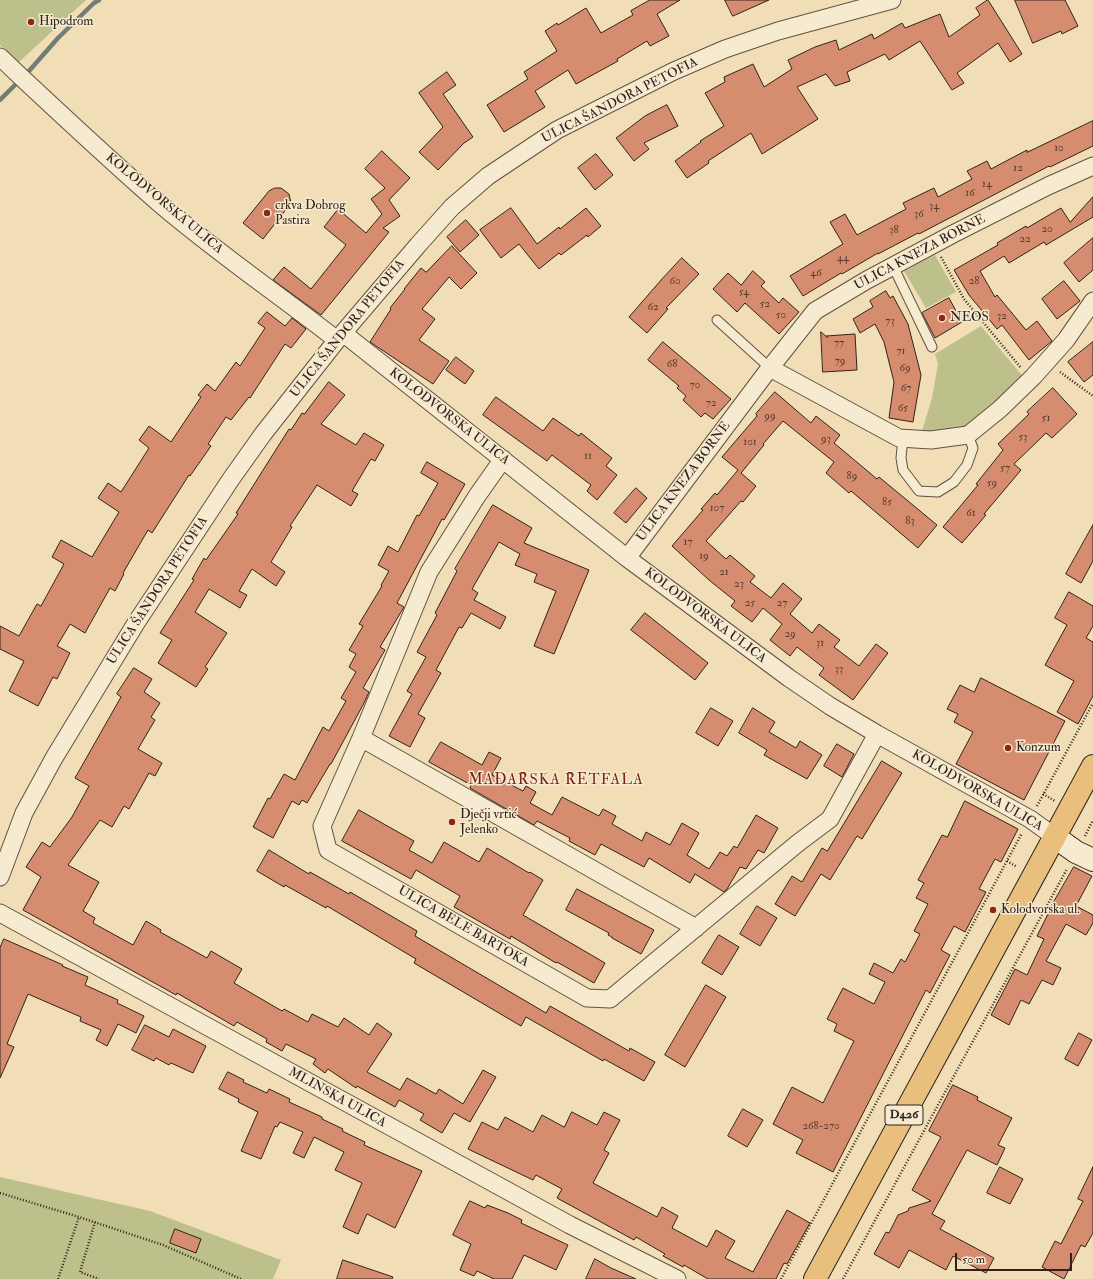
<!DOCTYPE html>
<html>
<head>
<meta charset="utf-8">
<style>
	body { margin:0 }
	#map { position:relative; width:1093px; height:1279px; overflow:hidden; background:#f1deb7; font-family:"IM FELL Double Pica",serif }
	canvas { display:block }
	.scale { position:absolute; left:955px; top:1253px; width:117px; height:18px; box-sizing:border-box; border:2px solid #31221a; border-top:0; padding-left:5px; font-size:12px; line-height:14px; white-space:nowrap; color:#31221a; -webkit-text-stroke:3px #f6ead0; paint-order:stroke }
</style>
</head>
<body>
<div id="map">
<canvas width="1093" height="1279"></canvas>
<div class="scale">50 m</div>
</div>
<script>
const context = document.querySelector('canvas').getContext('2d');
context.lineJoin = 'round';
function paint(path, color) {
  context.fillStyle = color;
  context.fill(path, 'evenodd');
}
function strokePath(path, color, width, dash) {
  context.strokeStyle = color;
  context.lineWidth = width;
  context.lineCap = dash ? 'butt' : 'round';
  context.setLineDash(dash || []);
  context.stroke(path);
}
function write(font, color, halo, rows, align = 'center') {
  context.font = font + ' "IM FELL Double Pica",serif';
  context.lineWidth = 3;
  context.setLineDash([]);
  context.textBaseline = 'middle';
  context.strokeStyle = halo;
  context.fillStyle = color;
  for (const [text, x, y, turn = 0] of rows) {
    context.save();
    context.translate(x, y);
    context.rotate((+turn || 0) * Math.PI / 180);
    context.textAlign = isNaN(turn) ? turn : align;
    if (halo) context.strokeText(text, 0, 0);
    context.fillText(text, 0, 0);
    context.restore();
  }
}
const green = new Path2D(`
	M0,0H86L19,62L0,45Z
	M935,255L956,292L926,308L904,271Z
	M981,326L1024,378L966,429L921,434L932,398L938,364L935,354Z
	M0,1177L150,1211L281,1260L273,1279H0Z`);
const stream = new Path2D(`
	M29,71L58,38L94,3L99,0
	M0,100L17,83`);
const building = new Path2D(`
	M650,0H680L657,14L669,36L650,46L647,41L617,59L618,61L576,84L568,70L535,91L545,107L504,132L487,105L528,79L524,72L557,51L545,31L557,23L558,25L586,8L601,33L633,15L631,11Z
	M725,0H769L733,16Z
	M988,0L1022,54L1010,62L998,43L957,73L964,83L952,90L920,41L889,60L885,54L847,72L850,81L835,86L826,74L797,87L818,119L762,154L751,133L708,161L709,163L687,178L675,161L701,142L700,141L724,126L705,93L725,82L724,77L753,64L764,87L792,69L788,60L815,47L836,40L839,50L872,34L874,39L902,23L905,28L940,14L949,37L980,15L976,8Z
	M1015,0H1065L1078,26L1062,34L1061,31L1033,43Z
	M447,72L456,85L443,94L473,137L464,143L438,170L419,152L443,127L419,93Z
	M667,105L678,126L644,143L649,149L634,161L616,138L645,116Z
	M1093,121V146L1050,167L1049,166L919,234L918,233L878,254V253L842,274L841,273L803,296L790,276L843,244L830,222L845,214L857,235L906,209L903,203L934,188L938,197L972,179L967,171L987,161L991,169L1027,150V152Z
	M382,151L410,178L389,200L400,216L383,228L389,232L321,315L273,280L284,267L311,289L346,245L324,227L338,209L366,233L382,214L371,199L385,188L365,169Z
	M596,154L613,175L595,190L578,168Z
	M275,188H281L289,194L291,203L263,239L243,223L269,191Z
	M1093,197V217L1046,245L1044,242L1009,263L1004,256L980,271L995,297L997,295L1026,330L1037,321L1052,341L1029,360L1002,325L997,329L969,295L954,270L998,245L997,243L1026,226L1027,228L1061,208L1070,222Z
	M511,208L537,244L559,227L560,229L586,208L601,226L588,237L587,235L561,255L559,253L539,269L519,244L501,258L480,230Z
	M466,220L479,235L460,252L447,237Z
	M1093,238V270L1079,282L1064,263Z
	M452,246L477,273L461,289L449,277L422,309L435,319L419,340L449,361L433,384L370,342L391,309L390,308L405,289H404L421,268L426,272Z
	M682,258L699,274L666,308L668,309L647,333L629,317L662,279Z
	M753,271L765,282L761,286L779,303L783,298L799,312L779,334L745,303L737,312L713,289L728,273L741,285Z
	M1064,281L1080,301L1057,319L1042,299Z
	M886,291L890,298L893,296L908,324L921,375L913,422L889,418L894,382L884,342L875,324L860,333L853,319L873,307L870,301Z
	M949,298L962,322L935,338L922,313Z
	M267,312L285,326L292,318L306,329L291,348L285,344L250,398L249,397L231,420L226,417L208,444L211,446L190,476L189,475L152,533L148,530L123,573L124,574L115,591L110,588L85,633L70,624L57,646L70,653L57,679L53,677L38,706L9,691L24,661L0,649V626L19,636L37,604L41,606L64,564L52,557L61,540L92,557L119,512L98,498L108,483L121,492L149,448L139,440L149,426L171,442L201,397L198,395L207,384L215,391L236,362L240,366L265,328L258,323Z
	M821,332L828,338L826,336L855,334L857,370L823,372Z
	M663,342L731,399L713,419L705,413L701,417L683,400L686,396L677,388L679,386L648,360Z
	M1093,342V375L1084,382L1068,362Z
	M456,357L474,371L465,384L446,370Z
	M329,382L345,395L321,424L356,445L364,433L384,445L375,461L371,459L352,491L358,494L351,506L317,485L290,526L292,527L271,562L285,572L276,586L252,569L239,591L247,595L240,608L209,589L195,612L227,633L205,667L208,669L196,687L158,663L172,640L160,633L194,580L192,579L204,558L206,560L238,514L236,513L289,429L291,430L302,413L304,414Z
	M1053,388L1077,414L1052,438L1046,433L1014,464L1021,470L984,514L986,515L962,543L943,527L978,485L976,484L1003,450L998,444L1029,414L1027,412Z
	M775,392L811,423L816,416L840,435L834,443L877,479L879,477L937,525L918,548L851,491L849,493L826,473L834,462L783,421L763,444L764,445L741,473L756,486L743,502L741,501L706,541L726,559L730,555L755,576L750,582L771,598L783,583L802,599L790,614L812,633L819,624L840,640L834,647L859,666L876,644L888,653L853,700L819,675L824,668L797,647L790,656L770,640L782,624L763,608L752,622L731,606L735,601L709,580L672,546L703,510L701,509L715,493L717,495L738,470L722,457L757,416L756,414Z
	M496,397L543,431L553,418L579,436L581,433L612,458L606,466L617,475L597,500L587,491L591,485L552,455L547,461L483,415Z
	M427,462L465,484L444,520L442,519L397,603L404,607L380,647L385,650L363,688L369,692L364,703L331,764H330L307,803L302,800L299,805L292,801L273,838L253,827L268,798L270,799L284,774L295,780L323,727L329,731L346,701L341,698L356,672L349,667L356,654L349,650L363,626L359,624L382,586L381,585L389,571L378,565L388,546L398,552L417,515L419,516L438,483L421,473Z
	M636,488L647,498L626,523L614,513Z
	M493,505L532,528L524,543L589,570L554,654L534,646L556,591L534,582L537,574L515,565L520,554L499,542L472,589L478,593L474,600L506,617L500,629L471,613L462,628L459,627L436,670L441,673L418,714L425,718L410,747L389,736L412,694L407,691L426,657L417,652L437,615L435,613L457,571L455,569Z
	M1093,525V561L1081,583L1066,574Z
	M1069,592L1093,606V626L1086,638L1093,642V696L1078,724L1057,712L1074,681L1045,665L1067,625L1055,618Z
	M645,613L708,663L695,680L631,630Z
	M134,668L152,679L144,692L160,703L151,717L155,720L138,749L162,763L155,776L149,773L129,809L124,806L112,827L100,820L68,865L99,882L83,911L95,918L93,923L133,945L146,921L161,930L160,932L207,958L211,951L242,969L234,983L282,1011L284,1009L308,1022L312,1014L338,1027L344,1018L369,1035L377,1023L392,1034L367,1072L400,1090L407,1078L436,1094L439,1089L463,1104L483,1070L496,1077L470,1122L454,1113L442,1133L420,1120L424,1114L399,1100L395,1107L357,1086L356,1088L328,1069L325,1073L313,1064L316,1059L286,1044L282,1051L266,1042L267,1039L237,1022L234,1026L177,993L176,995L23,910L41,877L26,867L42,842L50,847L72,817L89,786L75,778L121,697L117,694Z
	M981,678L1065,721L1024,800L956,764L973,732L954,722L958,714L947,709L960,685L974,692Z
	M711,708L733,721L718,746L696,733Z
	M753,708L775,722L769,732L796,748L800,741L822,755L807,779L764,755L767,750L739,733Z
	M441,742L482,765L489,752L501,758L492,775L523,791L526,786L536,792L530,803L552,815L562,797L599,816L603,809L616,816L612,824L642,841L646,832L670,845L682,823L699,833L687,855L709,869L720,852L727,856L734,846L737,848L756,815L778,828L764,853L758,850L746,869L740,867L727,889L724,892L695,874L690,883L649,858L644,867L601,844L595,855L569,841L570,838L537,821L534,825L470,788L471,785L429,762Z
	M837,744L854,754L842,777L824,766Z
	M882,761L902,773L862,839L857,836L830,880L821,874L795,916L775,904L792,876L802,882L822,848L827,851Z
	M965,801L1018,829L1001,862L995,859L979,889L986,892L965,932L954,926L941,950L950,955L930,993L926,990L833,1172L796,1153L803,1140L773,1124L792,1087L823,1103L854,1041L834,1031L837,1024L827,1019L843,988L874,1004L885,982L869,974L874,963L893,973L901,959L905,962L920,934L914,931L928,904L916,898L924,883L918,880L942,835L947,837Z
	M359,810L414,841L409,850L432,863L444,842L479,862L487,848L529,873L530,872L543,880L523,915L605,963L594,983L557,962L556,963L511,936L510,939L454,907L460,896L416,870L411,879L342,841Z
	M269,850L309,874L310,872L349,894L350,892L417,931L415,936L546,1013L550,1006L629,1051L630,1048L655,1062L644,1081L604,1059L603,1061L526,1017L521,1026L414,963L416,959L327,906L326,908L285,885L284,887L257,871Z
	M1074,867L1092,876L1076,906L1093,915V923L1086,935L1066,924L1046,961L1061,968L1053,985L1042,980L1029,1004L1021,1000L1009,1025L991,1015L1015,969L1027,975L1044,939L1037,936L1048,914H1047Z
	M577,889L654,930L641,954L612,938V937L608,935L609,933L566,910Z
	M757,906L777,918L760,946L740,934Z
	M719,935L739,947L722,975L702,963Z
	M4,939L63,965L62,966L88,977L85,985L118,1000L117,1003L144,1016L136,1033L118,1024L107,1046L96,1040L101,1030L80,1021L81,1017L28,994L7,1044L14,1047L0,1078V948Z
	M706,985L726,997L685,1067L665,1055Z
	M145,1025L169,1037L173,1029L206,1046L193,1073L171,1063L169,1065L156,1058L154,1061L132,1050Z
	M1079,1033L1092,1040L1078,1066L1065,1059Z
	M228,1072L244,1080L243,1082L267,1093L269,1089L290,1099L289,1102L322,1117V1119L343,1129L342,1131L365,1142L364,1145L422,1171L395,1228L367,1214L358,1234L343,1227L362,1183L335,1170L344,1152L314,1137L304,1158L293,1153L303,1132L280,1122L277,1127L275,1126L261,1159L241,1151L258,1112L238,1102L239,1099L219,1089Z
	M953,1085L978,1097L977,1100L1012,1118L998,1145L1005,1148L997,1165L967,1150L932,1214L945,1221L940,1229L994,1258L986,1273L953,1256L946,1270L909,1250L899,1268L874,1254L886,1232L889,1233L898,1215L908,1211L909,1208L931,1201L912,1190L941,1137L929,1131Z
	M743,1109L763,1120L747,1147L728,1136Z
	M572,1112L597,1125L604,1112L620,1120L604,1150L609,1153L593,1183L657,1217L662,1207L678,1216L672,1228L707,1247L716,1230L735,1241L725,1258L753,1272L787,1210L810,1223L787,1264L784,1263L776,1279H708L684,1265L683,1267L663,1256L665,1254L636,1237L634,1240L557,1198L562,1189L536,1175L533,1180L468,1149L482,1122L498,1130L505,1117L533,1132L542,1115L564,1127Z
	M1000,1167L1023,1179L1010,1204L987,1193Z
	M1093,1167V1233L1085,1247L1081,1245L1064,1279L1042,1267L1055,1241L1061,1244L1083,1201L1078,1199Z
	M470,1201L485,1208L487,1205L508,1213L522,1220L521,1223L568,1245L556,1270L524,1255L512,1279H494L477,1271L474,1276L460,1270L471,1244L453,1235Z
	M175,1229L201,1239L196,1253L170,1243Z
	M595,1259L611,1268L636,1279H586Z
	M343,1260L393,1277L392,1279H337Z`);
const path = new Path2D(`
	M941,257L964,299L1021,368
	M1060,372L1093,396
	M1043,794L1055,801
	M1037,806L1093,703
	M1085,836L1093,820
	M1007,861L1017,867
	M0,1193L79,1217L163,1245L241,1279
	M95,1222L80,1272L99,1279
	M58,1279L79,1217
	M781,1279L1022,833
	M843,1279L1067,869`);
const lane = new Path2D(`
	M893,266L932,347
	M717,320L770,368
	M903,438L901,458L903,470L919,491L938,492L954,482L967,465L973,448L968,435`);
const street = new Path2D(`
	M0,57L20,76C66,119 112,162 159,203C216,252 278,294 337,340
	M343,333L627,558L789,678L830,706L877,734L1030,819L1055,837
	M770,368L899,438L931,440L968,435L1000,409L1033,377L1066,340L1093,301
	M503,459L477,496L429,572L361,738L322,826L328,850L587,998L610,999L798,843L830,819L877,734
	M627,558L766,373L815,311L867,280L953,234L1048,186L1093,166
	M361,738L696,928
	M0,877L24,813L54,758L136,623L231,479L263,434L337,340L418,245L452,207L488,176L557,130L674,71L725,49L778,31L892,0
	M0,913L570,1225L677,1279`);
const secondary = new Path2D(`
	M1055,837L1076,852L1093,860`);
const primary = new Path2D(`
	M815,1279L1093,766`);
const markers = [
	[31,22,4,"#8f2418"],
	[267,213,4,"#8f2418"],
	[942,318,4,"#8f2418"],
	[1008,748,4,"#8f2418"],
	[452,822,4,"#8f2418"],
	[993,910,4,"#8f2418"]
];
const numberNames = [
	["10",1059,149],
	["12",1018,169],
	["14",987,185],
	["16",970,194],
	["34",934,207],
	["36",919,215],
	["20",1047,230],
	["38",894,231],
	["22",1025,240],
	["44",843,259],
	["46",816,274],
	["60",675,282],
	["28",974,282],
	["54",744,293],
	["52",765,305],
	["62",653,308],
	["50",781,316],
	["32",1002,317],
	["73",890,322],
	["77",839,344],
	["71",901,352],
	["79",840,362],
	["68",672,365],
	["69",905,369],
	["70",695,386],
	["67",906,389],
	["72",711,404],
	["65",903,409],
	["99",770,417],
	["51",1046,419],
	["53",1023,438],
	["93",826,440],
	["101",750,443],
	["11",588,457],
	["57",1005,469],
	["89",852,477],
	["59",992,484],
	["85",887,503],
	["107",717,509],
	["61",971,514],
	["83",910,522],
	["17",688,543],
	["19",704,557],
	["21",724,573],
	["23",739,585],
	["25",750,604],
	["27",782,604],
	["29",790,635],
	["31",820,644],
	["33",839,670],
	["268-270",821,1127]
];
const shields = [
	[904,1115,38]
];
const shieldNames = [
	["D426",904,1115]
];
const poiNames = [
	["Hipodrom",39,22],
	["crkva Dobrog",275,206],
	["Pastira",275,221],
	["NEOS",950,318],
	["Konzum",1016,748],
	["Dječji vrtić",460,815],
	["Jelenko",460,830],
	["Kolodvorska ul.",1001,910]
];
const streetNames = [
	["ULICA ŠANDORA PETOFIA",620,101,-27],
	["KOLODVORSKA ULICA",164,204,40],
	["ULICA KNEZA BORNE",920,253,-28],
	["ULICA ŠANDORA PETOFIA",348,329,-51],
	["KOLODVORSKA ULICA",449,417,38],
	["ULICA KNEZA BORNE",684,482,-53],
	["ULICA ŠANDORA PETOFIA",158,591,-57],
	["KOLODVORSKA ULICA",705,616,37],
	["KOLODVORSKA ULICA",977,791,30],
	["ULICA BELE BARTOKA",463,927,30],
	["MLINSKA ULICA",337,1098,29]
];
const quarterNames = [
	["MAĐARSKA RETFALA",556,781]
];
paint(green, '#bec08c');
strokePath(stream, '#717e74', 4.5);
paint(building, '#d68d6f');
strokePath(building, '#31221a', 1);
strokePath(lane, '#615141', 11);
strokePath(street, '#615141', 19);
strokePath(secondary, '#31221a', 24);
strokePath(primary, '#31221a', 24);
strokePath(path, '#31221a', 2.5, [1, 2]);
strokePath(lane, '#f6ead0', 9);
strokePath(street, '#f6ead0', 17);
strokePath(secondary, '#f6ead0', 22);
strokePath(primary, '#e8bf7c', 22);
for (const [x, y, r, color] of markers) {
  const dot = new Path2D();
  dot.arc(x, y, r, 0, 2 * Math.PI);
  context.fillStyle = color;
  context.fill(dot);
  strokePath(dot, '#f6ead0', 1.5);
}
write('11px', '#5a3d2f', null, numberNames);
for (const [x, y, w] of shields) {
  const box = new Path2D();
  box.roundRect(x - w / 2, y - 10, w, 20, 3);
  context.fillStyle = '#f6ead0';
  context.fill(box);
  strokePath(box, '#31221a', 1);
}
write('bold 12px', '#31221a', null, shieldNames);
write('13px', '#31221a', '#f6ead0', poiNames, 'left');
write('13px', '#31221a', '#f6ead0', streetNames);
context.letterSpacing = '1px';
write('15px', '#7a1f14', '#f6ead0', quarterNames);
context.letterSpacing = '0px';
</script>
</body>
</html>
